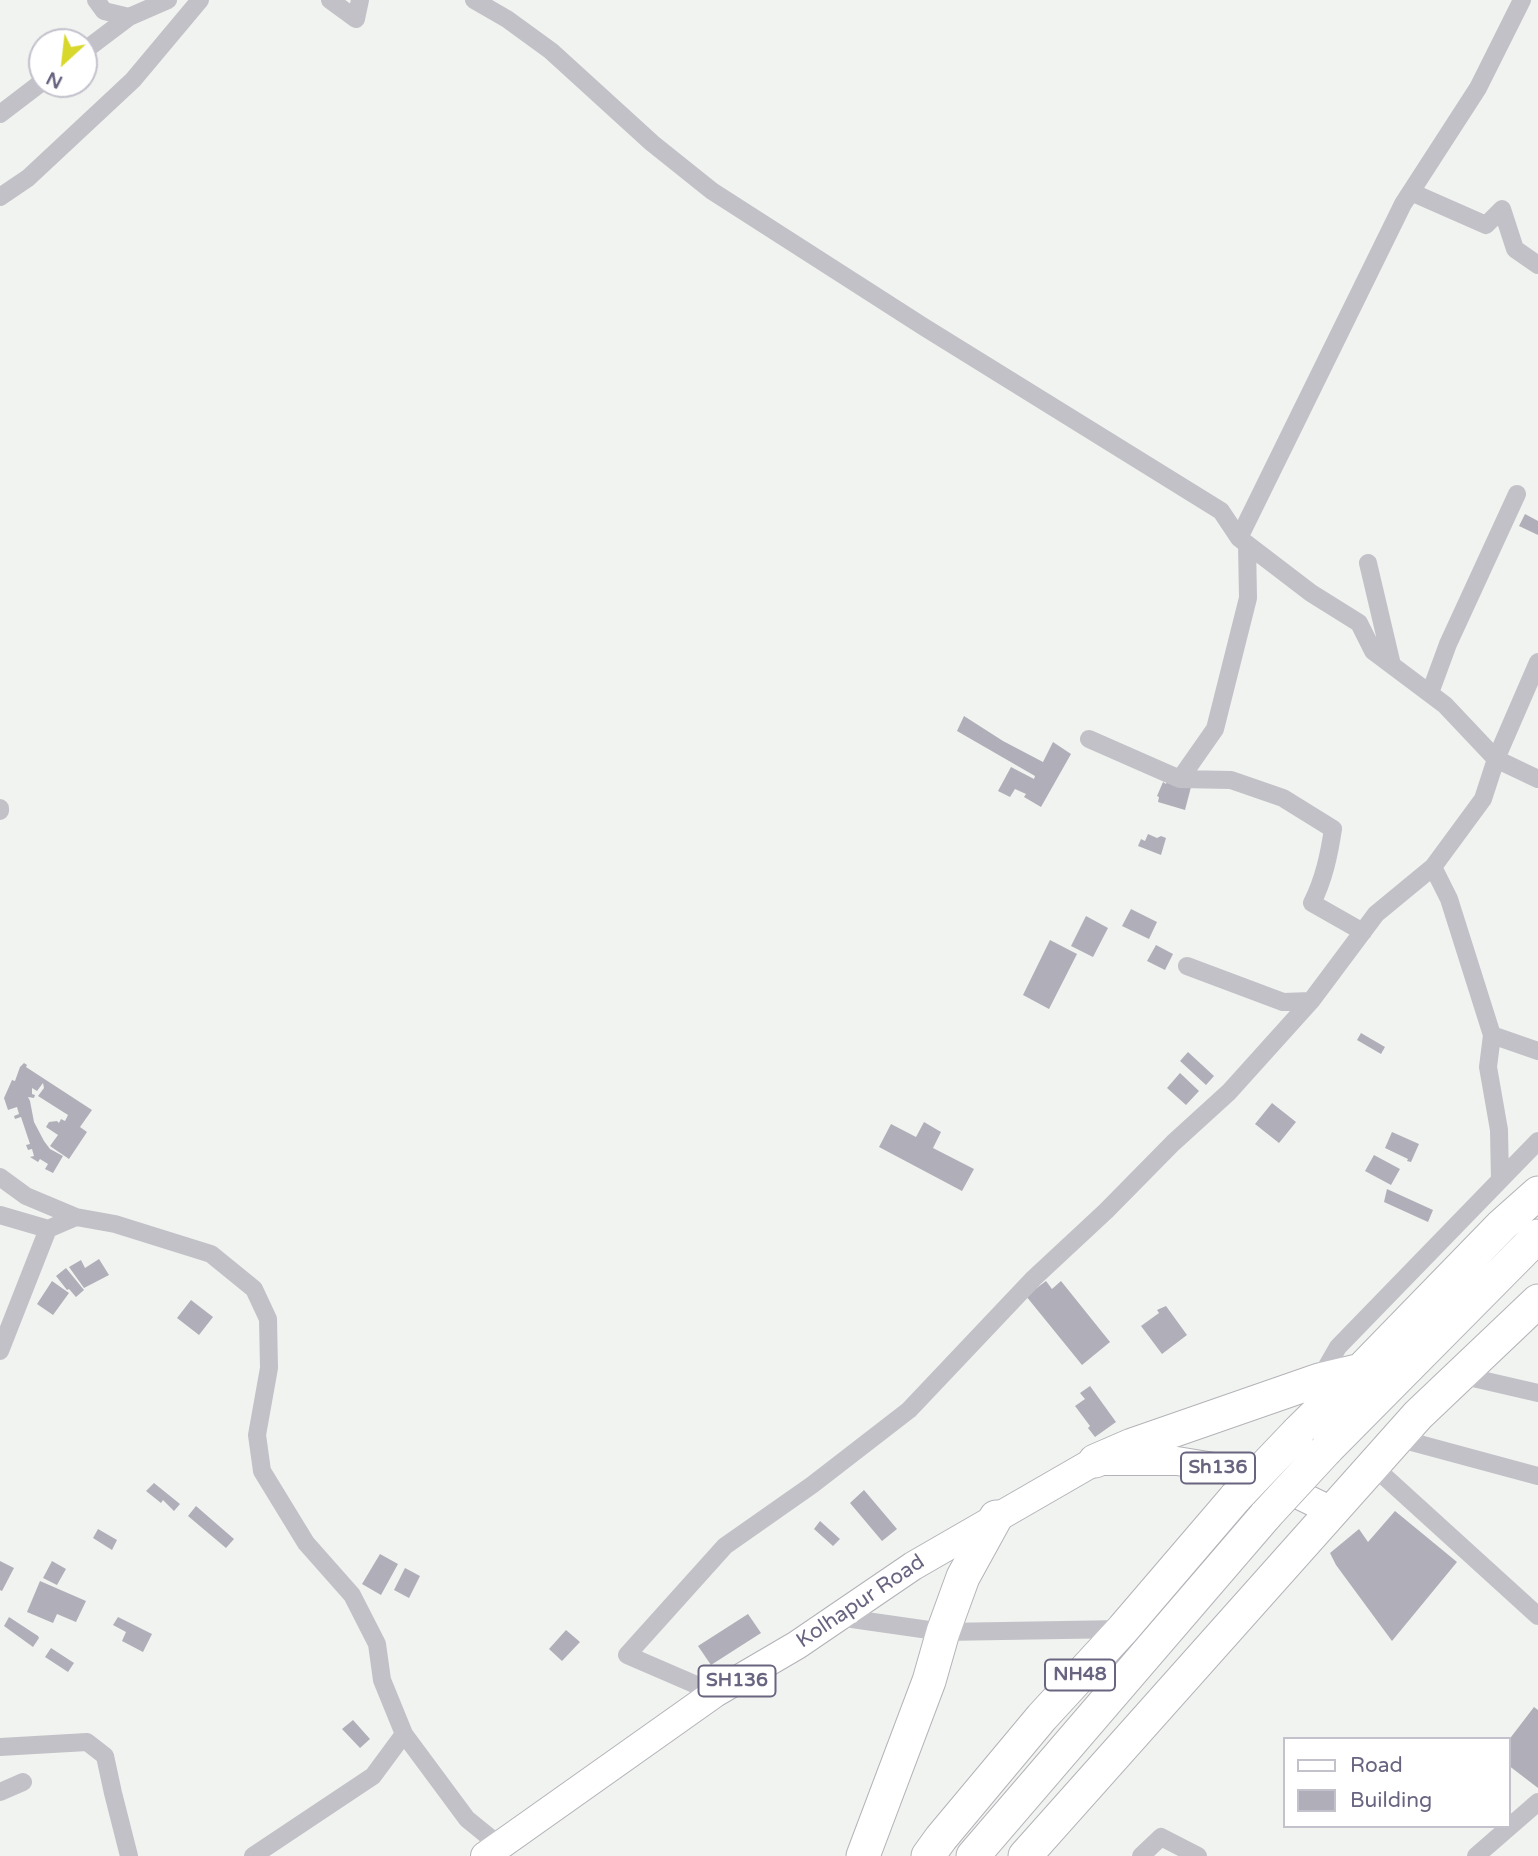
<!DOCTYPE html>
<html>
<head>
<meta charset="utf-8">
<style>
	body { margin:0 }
	#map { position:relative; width:1538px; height:1856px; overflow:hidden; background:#f0f3ef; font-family:"Varela Round",sans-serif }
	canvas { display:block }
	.legend { position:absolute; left:1283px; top:1737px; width:228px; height:91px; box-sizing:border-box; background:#fff; border:2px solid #c3c1cc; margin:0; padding:9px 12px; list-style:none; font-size:21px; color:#69647f }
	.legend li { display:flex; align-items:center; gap:14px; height:35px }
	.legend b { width:35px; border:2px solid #c3c1cc }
	.north { position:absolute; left:28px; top:28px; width:70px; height:70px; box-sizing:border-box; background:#fff; border:2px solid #c3c1cc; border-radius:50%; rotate:207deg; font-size:19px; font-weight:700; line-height:28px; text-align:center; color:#69647f }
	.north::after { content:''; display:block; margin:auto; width:24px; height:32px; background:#d8d72b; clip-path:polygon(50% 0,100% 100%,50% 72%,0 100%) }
</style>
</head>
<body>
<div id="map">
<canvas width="1538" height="1856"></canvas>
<ul class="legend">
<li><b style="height:9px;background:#fff"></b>Road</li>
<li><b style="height:19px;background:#b0afb9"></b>Building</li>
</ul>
<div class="north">N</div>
</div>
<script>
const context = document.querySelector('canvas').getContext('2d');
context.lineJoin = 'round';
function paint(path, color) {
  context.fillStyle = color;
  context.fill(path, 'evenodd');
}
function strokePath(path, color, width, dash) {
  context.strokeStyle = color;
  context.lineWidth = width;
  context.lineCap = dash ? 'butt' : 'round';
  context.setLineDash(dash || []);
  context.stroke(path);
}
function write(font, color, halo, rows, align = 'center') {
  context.font = font + ' "Varela Round",sans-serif';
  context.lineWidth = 7;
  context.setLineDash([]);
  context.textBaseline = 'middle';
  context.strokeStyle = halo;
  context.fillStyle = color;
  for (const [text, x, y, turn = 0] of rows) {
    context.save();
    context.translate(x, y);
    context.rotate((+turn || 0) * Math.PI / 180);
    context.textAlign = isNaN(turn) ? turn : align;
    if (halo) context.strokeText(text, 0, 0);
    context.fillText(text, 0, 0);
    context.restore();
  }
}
const building = new Path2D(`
	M1525,514L1538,521V535L1519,526Z
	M964,716L1003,741L1043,762L1053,742L1071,754L1041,807L1024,797L1026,794L1015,789L1010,797L998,791L1011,767L1034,779L1035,776L957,731Z
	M1167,781L1191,787L1185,810L1158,802L1159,797L1157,796L1163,782L1166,784Z
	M1148,834L1157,838L1161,836L1166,838L1161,855L1138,846L1141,839L1145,841Z
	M1131,909L1157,922L1149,939L1122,926Z
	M1086,916L1108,928L1093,957L1071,946Z
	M1050,940L1077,954L1049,1009L1023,995Z
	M1156,945L1173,954L1165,970L1147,961Z
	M1361,1033L1385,1047L1381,1054L1357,1040Z
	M1188,1052L1214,1076L1206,1085L1180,1061Z
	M24,1063L27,1065L26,1067L92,1110L80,1127L87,1132L69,1159L50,1146L58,1135L46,1127L49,1122L57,1121L59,1123L61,1119L65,1121L68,1115L38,1096L44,1088L43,1083L37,1091L32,1088V1094L35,1095L34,1098L28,1097L30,1101L34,1122L44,1141L50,1149L63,1156L53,1173L45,1169L48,1164L40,1159L38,1162L30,1157L34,1156L32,1149L28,1150L26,1145L30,1144L21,1117L15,1119L14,1116L19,1114L17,1107L8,1110L4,1098L12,1080L15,1081L20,1067Z
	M1180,1073L1199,1091L1186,1105L1167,1088Z
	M1272,1103L1296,1122L1279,1143L1255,1124Z
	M924,1122L941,1132L933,1148L974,1169L962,1191L879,1147L891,1124L916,1137Z
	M1392,1132L1419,1144L1411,1162L1407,1161L1408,1159L1385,1148Z
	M1374,1155L1400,1169L1391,1185L1365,1171Z
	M1387,1189L1433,1210L1428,1222L1384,1202Z
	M99,1259L109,1275L84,1288L69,1267L81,1260L85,1268Z
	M66,1268L84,1290L76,1297L69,1289L67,1290L56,1276Z
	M52,1281L69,1293L53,1315L37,1304Z
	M1046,1281L1052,1289L1061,1281L1110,1342L1082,1365L1026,1296Z
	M191,1300L213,1317L199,1335L177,1318Z
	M1166,1306L1187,1335L1162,1354L1141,1326L1159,1313L1157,1310Z
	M1090,1386L1116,1422L1095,1437L1088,1428L1090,1426L1075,1406L1085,1399L1080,1393Z
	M154,1483L180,1504L174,1511L163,1500L161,1503L146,1491Z
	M864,1490L897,1529L882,1541L850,1503Z
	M196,1506L234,1539L226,1548L188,1516Z
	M1395,1511L1457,1562L1392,1641L1336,1565L1330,1553L1359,1529L1368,1542Z
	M820,1521L840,1539L833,1546L814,1529Z
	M98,1529L117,1540L112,1550L93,1538Z
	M380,1554L398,1564L381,1595L362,1584Z
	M0,1561L14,1568L2,1591L0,1590Z
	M52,1561L66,1569L57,1585L43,1578Z
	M405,1568L420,1576L409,1598L394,1590Z
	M40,1581L86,1601L76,1622L57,1614L53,1623L27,1612Z
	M748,1614L761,1633L711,1665L698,1646Z
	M9,1617L38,1636L39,1638L33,1647L4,1626Z
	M118,1617L152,1634L143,1652L122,1641L126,1632L113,1625Z
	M566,1630L580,1642L562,1661L549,1649Z
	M51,1648L74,1663L68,1672L45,1657Z
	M1534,1707L1538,1710V1788L1508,1765V1741Z
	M353,1720L370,1739L360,1748L342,1729Z`);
const street = new Path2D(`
	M96,0L104,11L129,17L168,0
	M330,0L356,19L360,0
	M474,0L507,19L551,51L652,143L712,191L924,327L1221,511L1239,538
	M1522,0L1478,88L1403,204L1239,538L1311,593L1359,623L1373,651L1445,705L1496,759L1538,662
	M84,51L129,17
	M0,114L42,82
	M1411,192L1486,225L1502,209L1515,249L1538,265
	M0,197L28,178L133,80L200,0
	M1368,563L1392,665
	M1430,693L1448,644L1517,494
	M1089,739L1180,779L1215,729L1248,598L1247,544
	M1180,779L1231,780L1283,798L1333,829C1329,855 1324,879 1312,903L1363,932
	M0,808V811
	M1433,867L1449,899L1492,1035L1488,1067L1499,1130L1500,1180
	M1187,966L1283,1002L1311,1001
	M1492,1035L1538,1051
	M0,1177L26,1196L76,1217
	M0,1215L48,1229L76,1217L115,1224L211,1254L254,1289L268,1319L269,1368L257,1435L262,1471L306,1543L352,1595L377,1644L382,1680L404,1734L467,1819L499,1845
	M0,1351L48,1229
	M1460,1375L1538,1393
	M1319,1380L1338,1347L1538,1141
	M1397,1438L1538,1476
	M1373,1466L1538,1616
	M838,1617L943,1632L1123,1629
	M715,1693L627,1655L725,1546L812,1485L909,1410L1034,1278L1106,1211L1173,1143L1229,1092L1311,1001L1376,914L1433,867L1483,799L1496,759L1538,779
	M0,1747L87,1742L105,1756L113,1793L129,1856
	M0,1792L23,1782
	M253,1856L373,1776L404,1734
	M1141,1856L1161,1837L1198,1856
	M1476,1856L1538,1802`);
const primary = new Path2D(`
	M485,1856L715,1693L797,1645L913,1566L1095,1461H1177L1220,1468L1259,1480L1301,1496L1332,1511`);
const highway = new Path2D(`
	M1298,1432L1362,1369L1502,1225L1538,1193
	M1326,1450L1538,1236
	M1095,1461L1132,1445L1319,1380L1361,1370
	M863,1856L929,1681L943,1632L963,1577L996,1517
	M928,1856L941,1838L1042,1717L1123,1629L1236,1497
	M973,1856L1266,1515
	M1025,1856L1418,1415L1538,1301`);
const highwayBridge = new Path2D(`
	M1236,1497L1298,1432
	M1266,1515L1326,1450`);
const shields = [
	[1218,1468,74],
	[1080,1675,70],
	[737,1681,77]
];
const shieldNames = [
	["Sh136",1218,1468],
	["NH48",1080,1675],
	["SH136",737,1681]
];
const streetNames = [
	["Kolhapur Road",861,1602,-34]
];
paint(building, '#b0afb9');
strokePath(primary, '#b3b2b9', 30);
strokePath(highway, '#b4b3b9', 35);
strokePath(street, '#c2c1c7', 18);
strokePath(primary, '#fff', 28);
strokePath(highway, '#fff', 33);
strokePath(highwayBridge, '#b4b3b9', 35, []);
strokePath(highwayBridge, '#fff', 33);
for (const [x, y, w] of shields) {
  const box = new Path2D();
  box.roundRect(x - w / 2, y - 15.5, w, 31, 5);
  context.fillStyle = '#fff';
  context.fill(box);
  strokePath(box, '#69647f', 2);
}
write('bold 19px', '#69647f', null, shieldNames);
write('21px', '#69647f', '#fff', streetNames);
</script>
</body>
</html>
